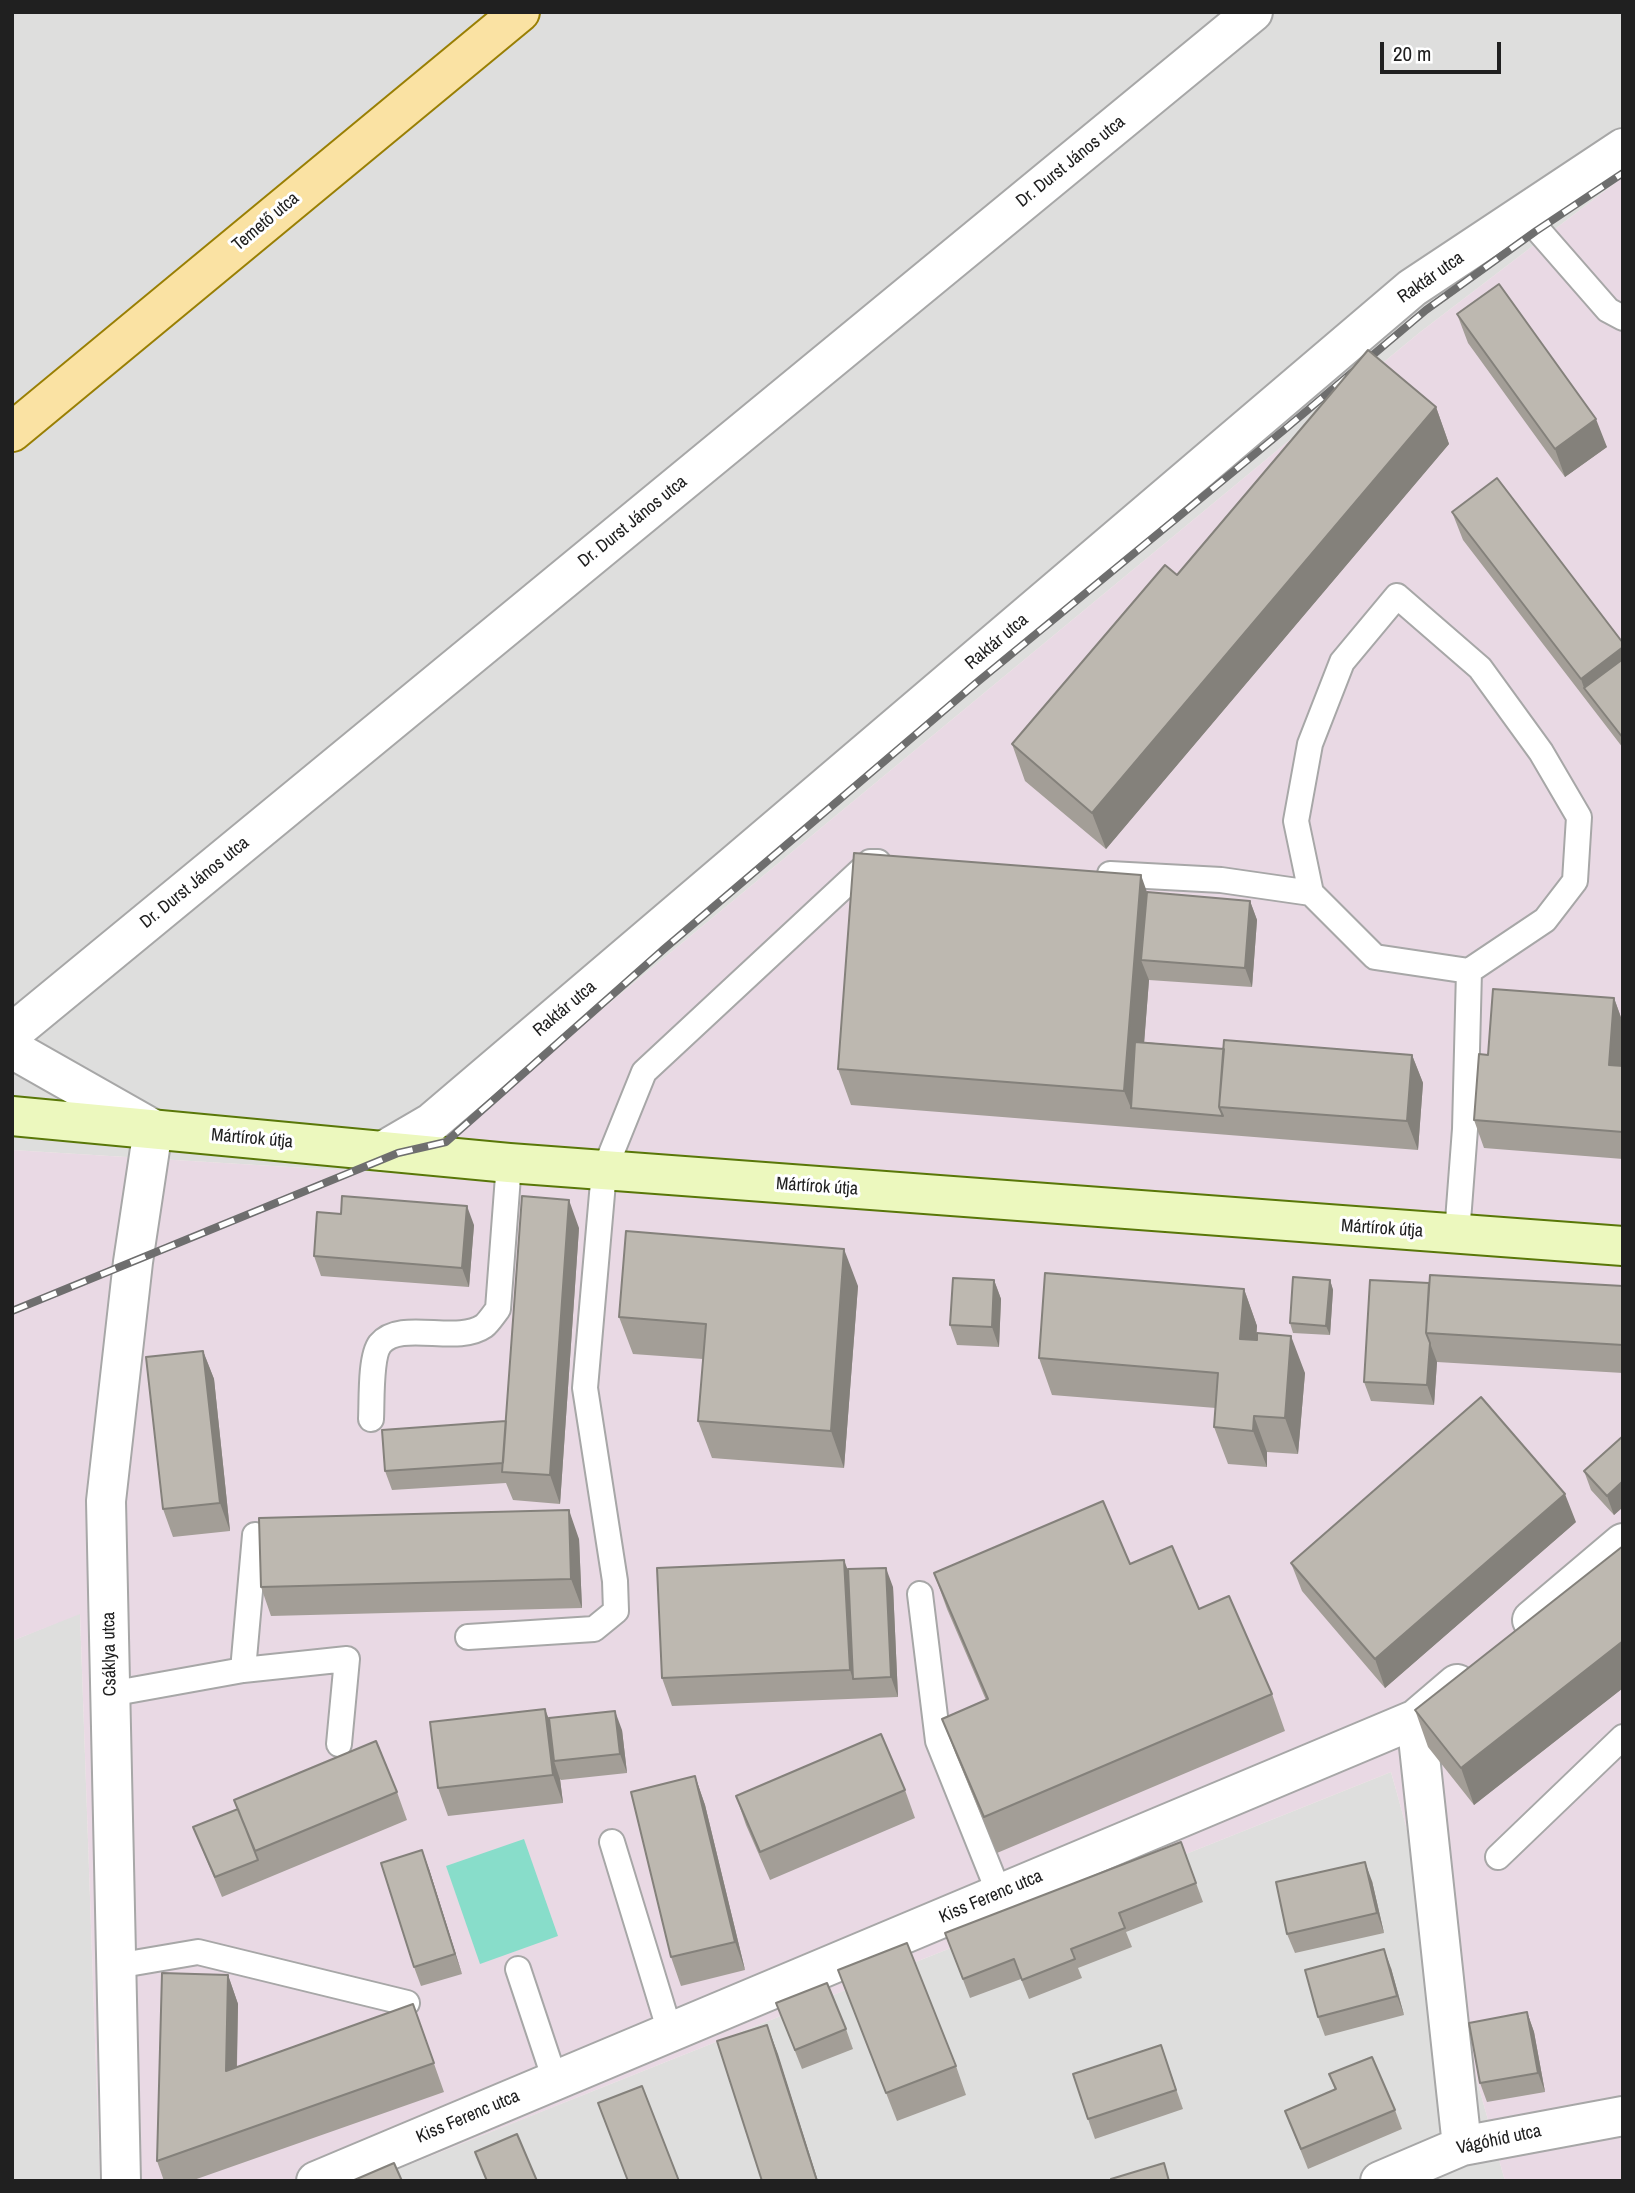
<!DOCTYPE html>
<html>
<head>
<meta charset="utf-8">
<style>
	body { margin:0 }
	#map { position:relative; width:1635px; height:2193px; overflow:hidden; background:#f1efe7; font-family:"Archivo Narrow",sans-serif }
	canvas { display:block }
	.frame { position:absolute; inset:0; border:14px solid #202020; pointer-events:none }
	.scale { position:absolute; left:1380px; top:42px; width:121px; height:32px; box-sizing:border-box; border:4px solid #202020; border-top:0; padding-left:9px; font-size:21px; line-height:24px; white-space:nowrap; color:#202020; -webkit-text-stroke:5px #fff; paint-order:stroke }
</style>
</head>
<body>
<div id="map">
<canvas width="1635" height="2193"></canvas>
<div class="frame"></div>
<div class="scale">20 m</div>
</div>
<script>
const context = document.querySelector('canvas').getContext('2d');
context.lineJoin = 'round';
function paint(path, color) {
  context.fillStyle = color;
  context.fill(path, 'evenodd');
}
function strokePath(path, color, width, dash) {
  context.strokeStyle = color;
  context.lineWidth = width;
  context.lineCap = dash ? 'butt' : 'round';
  context.setLineDash(dash || []);
  context.stroke(path);
}
function write(font, color, halo, rows, align = 'center') {
  context.font = font + ' "Archivo Narrow",sans-serif';
  context.lineWidth = 6;
  context.setLineDash([]);
  context.textBaseline = 'middle';
  context.strokeStyle = halo;
  context.fillStyle = color;
  for (const [text, x, y, turn = 0] of rows) {
    context.save();
    context.translate(x, y);
    context.rotate((+turn || 0) * Math.PI / 180);
    context.textAlign = isNaN(turn) ? turn : align;
    if (halo) context.strokeText(text, 0, 0);
    context.fillText(text, 0, 0);
    context.restore();
  }
}
const residential = new Path2D(`
	M12,12H1623V177L1419,333L403,1174L12,1150Z
	M80,1613L100,2181H12V1641Z
	M1391,1772L1505,2181H368Z`);
const industrial = new Path2D(`
	M1623,177V2181H1505L1391,1772L368,2181H100L80,1614L12,1641V1150L403,1174L1419,333Z`);
const pitch = new Path2D(`
	M524,1839L558,1936L480,1964L446,1866Z`);
const lane = new Path2D(`
	M1525,215L1608,310L1623,318
	M1397,596L1480,668L1541,752L1579,817L1575,881L1545,920L1469,971L1375,957L1311,893L1296,821L1310,744L1342,662Z
	M1110,874L1221,880L1311,893
	M1457,1234L1465,1129L1469,971
	M371,1419C372,1402 370,1357 380,1344C400,1319 457,1345 484,1326C489,1322 494,1314 498,1309L509,1163
	M920,1594L938,1741L999,1893
	M468,1637L594,1629L616,1611L615,1581L585,1388L604,1171L644,1072L870,862H878
	M243,1670L347,1659L339,1744
	M110,1694L243,1670L255,1535
	M612,1842L670,2032
	M1498,1857L1623,1737
	M116,1966L198,1952L407,2003
	M518,1969L555,2080`);
const street = new Path2D(`
	M12,1033L1253,12
	M12,1049L153,1129L133,1262L106,1501L121,2181
	M383,1151L431,1123L1412,288L1623,148
	M1532,1620L1623,1543
	M1416,1719L1462,2146
	M316,2181L1416,1719L1457,1684
	M1380,2181L1462,2146L1623,2116`);
const secondary = new Path2D(`
	M12,1116L509,1163L1623,1246`);
const primary = new Path2D(`
	M12,432L520,12`);
const rail = new Path2D(`
	M12,1311L398,1153L446,1142L664,949L975,684L1284,430L1426,310L1536,231L1623,173`);
const wall = new Path2D(`
	M1457,314L1607,447L1565,477L1468,343Z
	M1436,407L1449,444L1106,849L1025,781L1012,744L1177,575Z
	M1452,512L1623,643V748L1463,540Z
	M1147,892L1250,901L1257,920L1252,987L1149,980L1144,1042L1224,1049L1412,1055L1423,1083L1418,1150L851,1105L838,1069Z
	M1614,998L1623,1023L1621,1066H1623V1159L1484,1148L1474,1120L1488,1055Z
	M474,1225L469,1287L321,1276L314,1256Z
	M579,1228L560,1504L513,1500L506,1483L392,1490L385,1471L506,1421Z
	M994,1280L1001,1299L999,1347L957,1345L950,1325Z
	M1330,1280L1333,1290L1330,1335L1293,1333L1290,1323Z
	M1429,1283L1623,1286V1373L1437,1362L1434,1405L1371,1401L1364,1382Z
	M858,1286L844,1468L712,1458L698,1421L703,1359L633,1354L619,1317Z
	M1244,1289L1257,1326L1256,1340L1305,1373L1298,1454L1267,1452V1467L1228,1464L1214,1427L1216,1408L1052,1395L1039,1358Z
	M203,1351L214,1379L230,1531L173,1537L163,1509Z
	M1623,1436V1507L1614,1515L1591,1490L1584,1471Z
	M1576,1522L1385,1688L1302,1591L1291,1563Z
	M579,1539L582,1608L271,1616L261,1587Z
	M1623,1546V1688L1474,1805L1428,1747L1415,1710Z
	M1130,1564L1199,1609L1272,1694L1285,1731L997,1853L956,1755L942,1719L986,1700L947,1609L934,1573Z
	M893,1587L898,1697L672,1706L662,1678Z
	M549,1718L622,1730L627,1773L561,1780L560,1779L563,1803L448,1816L438,1788Z
	M695,1776L705,1805L745,1970L681,1986L671,1957Z
	M905,1790L915,1818L770,1880L746,1825L736,1796Z
	M397,1792L407,1820L222,1897L193,1827L238,1809Z
	M1181,1842L1203,1902L1126,1932L1132,1947L1078,1968L1082,1978L1029,1999L1021,1979L970,1998L945,1933Z
	M429,1869L462,1974L421,1986L414,1967Z
	M1372,1881L1384,1933L1295,1953L1287,1934Z
	M1391,1968L1404,2015L1325,2036L1318,2017Z
	M838,1970L956,2066L966,2095L897,2121Z
	M228,1975L238,2004L237,2067L413,2004L444,2092L191,2181H164L157,2161Z
	M776,2003L846,2029L853,2049L802,2069Z
	M1527,2012L1534,2032L1545,2092L1487,2102L1480,2083Z
	M1161,2045L1183,2109L1095,2139L1088,2119Z
	M1329,2074L1395,2110L1402,2129L1308,2169L1285,2111L1335,2090Z`);
const shadedWall = new Path2D(`
	M1436,407L1449,444L1106,849L1092,813Z
	M1596,419L1607,447L1565,477L1555,449Z
	M1623,647V683L1584,688L1581,679Z
	M1141,875L1154,912L1141,960L1149,980L1139,1109L1131,1108L1124,1091Z
	M1250,901L1257,920L1252,987L1245,968Z
	M1614,998L1623,1023V1045L1619,1093L1609,1065Z
	M1412,1055L1423,1083L1418,1150L1407,1121Z
	M569,1200L579,1228L560,1504L550,1475Z
	M467,1206L474,1225L469,1287L462,1268Z
	M844,1249L858,1286L844,1468L831,1431Z
	M994,1280L1001,1299L999,1347L992,1327Z
	M1330,1280L1333,1290L1330,1335L1326,1326Z
	M1244,1289L1257,1326L1253,1376L1240,1339Z
	M1291,1336L1305,1373L1298,1454L1285,1418Z
	M1430,1343L1437,1362L1434,1405L1427,1385Z
	M203,1351L214,1379L230,1531L220,1503Z
	M1254,1416L1267,1452V1467L1253,1431Z
	M1623,1481V1507L1614,1515L1607,1496Z
	M1565,1494L1576,1522L1385,1688L1375,1659Z
	M569,1510L579,1539L582,1608L571,1579Z
	M844,1560L855,1589L853,1679L850,1670Z
	M886,1568L893,1587L898,1697L891,1677Z
	M1623,1641V1688L1474,1805L1461,1768Z
	M545,1709L556,1737L554,1761L560,1779L563,1803L553,1775Z
	M615,1711L622,1730L627,1773L620,1754Z
	M695,1776L705,1805L745,1970L735,1942Z
	M422,1850L429,1869L462,1974L455,1954Z
	M1365,1862L1372,1881L1384,1933L1377,1913Z
	M1384,1949L1391,1968L1404,2015L1397,1996Z
	M228,1975L238,2004L236,2099L226,2071Z
	M1527,2012L1534,2032L1545,2092L1538,2073Z
	M767,2025L778,2054L818,2181H817Z`);
const building = new Path2D(`
	M1499,284L1596,419L1555,449L1457,314Z
	M1368,350L1436,407L1092,813L1012,744L1165,565L1177,575Z
	M1497,478L1623,643V647L1581,679L1452,512Z
	M1623,659V738L1584,688Z
	M854,853L1141,875L1124,1091L838,1069Z
	M1147,892L1250,901L1245,968L1141,960Z
	M1493,989L1614,998L1609,1065L1623,1066V1132L1474,1120L1479,1054L1488,1055Z
	M1224,1040L1412,1055L1407,1121L1219,1107Z
	M1135,1042L1224,1049L1219,1107L1223,1116L1131,1108Z
	M342,1196L467,1206L462,1268L314,1256L317,1212L341,1214Z
	M522,1196L569,1200L550,1475L502,1472Z
	M626,1231L844,1249L831,1431L698,1421L706,1324L619,1317Z
	M1045,1273L1244,1289L1240,1339L1257,1340V1333L1291,1336L1285,1418L1254,1416L1253,1431L1214,1427L1218,1373L1039,1358Z
	M1430,1275L1623,1286V1345L1426,1333Z
	M1293,1277L1330,1280L1326,1326L1290,1323Z
	M953,1278L994,1280L992,1327L950,1325Z
	M1370,1280L1429,1283L1426,1333L1430,1343L1427,1385L1364,1382Z
	M203,1351L220,1503L163,1509L146,1357Z
	M1481,1397L1565,1494L1375,1659L1291,1563Z
	M506,1421L503,1463L385,1471L382,1430Z
	M1623,1436V1481L1607,1496L1584,1471Z
	M1103,1501L1130,1564L1172,1546L1199,1609L1229,1596L1272,1694L984,1817L942,1719L988,1699L934,1573Z
	M569,1510L571,1579L261,1587L259,1518Z
	M1623,1546V1641L1461,1768L1415,1710Z
	M844,1560L850,1670L662,1678L657,1568Z
	M886,1568L891,1677L853,1679L848,1569Z
	M545,1709L553,1775L438,1788L430,1722Z
	M615,1711L620,1754L554,1761L549,1718Z
	M881,1734L905,1790L760,1852L736,1796Z
	M376,1741L397,1792L255,1851L234,1800Z
	M695,1776L735,1942L671,1957L631,1792Z
	M238,1809L258,1860L215,1877L193,1827Z
	M1181,1842L1196,1883L1119,1913L1125,1928L1071,1949L1075,1959L1022,1980L1014,1959L963,1979L945,1933Z
	M422,1850L455,1954L414,1967L381,1863Z
	M1365,1862L1377,1913L1287,1934L1276,1882Z
	M907,1943L956,2066L886,2093L838,1970Z
	M1384,1949L1397,1996L1318,2017L1305,1970Z
	M162,1973L228,1975L226,2071L413,2004L434,2063L157,2161Z
	M827,1983L846,2029L795,2050L776,2003Z
	M1527,2012L1538,2073L1480,2083L1469,2023Z
	M767,2025L817,2181H762L717,2041Z
	M1161,2045L1176,2090L1088,2119L1073,2074Z
	M1372,2057L1395,2110L1301,2149L1285,2111L1336,2089L1329,2074Z
	M642,2086L679,2181H628L598,2103Z
	M517,2134L537,2181H487L475,2152Z
	M394,2163L402,2181H352Z
	M1164,2163L1169,2181H1112L1111,2179Z`);
const streetNames = [
	["Dr. Durst János utca",1071,162,-39],
	["Temető utca",266,222,-40],
	["Raktár utca",1431,278,-35],
	["Dr. Durst János utca",633,522,-39],
	["Raktár utca",997,642,-40],
	["Dr. Durst János utca",195,883,-39],
	["Raktár utca",565,1009,-40],
	["Mártírok útja",252,1139,5],
	["Mártírok útja",817,1187,4],
	["Mártírok útja",1382,1229,4],
	["Csáklya utca",110,1654,-91],
	["Kiss Ferenc utca",991,1897,-23],
	["Kiss Ferenc utca",468,2117,-23],
	["Vágóhíd utca",1499,2140,-12]
];
paint(residential, '#dededd');
paint(industrial, '#e9d9e4');
paint(pitch, '#88ddca');
strokePath(lane, '#a7a7a7', 28);
strokePath(street, '#a7a7a7', 42);
strokePath(secondary, '#597708', 42);
strokePath(primary, '#997f04', 42);
strokePath(lane, '#fff', 24);
strokePath(street, '#fff', 38);
strokePath(secondary, '#ecf8be', 38);
strokePath(primary, '#fae2a3', 38);
strokePath(rail, '#6e6e6e', 8);
strokePath(rail, '#fff', 5, [16]);
paint(wall, '#a39e97');
paint(shadedWall, '#84817b');
paint(building, '#bdb8b0');
strokePath(building, '#84817b', 2);
write('18px', '#202020', '#fff', streetNames);
</script>
</body>
</html>
